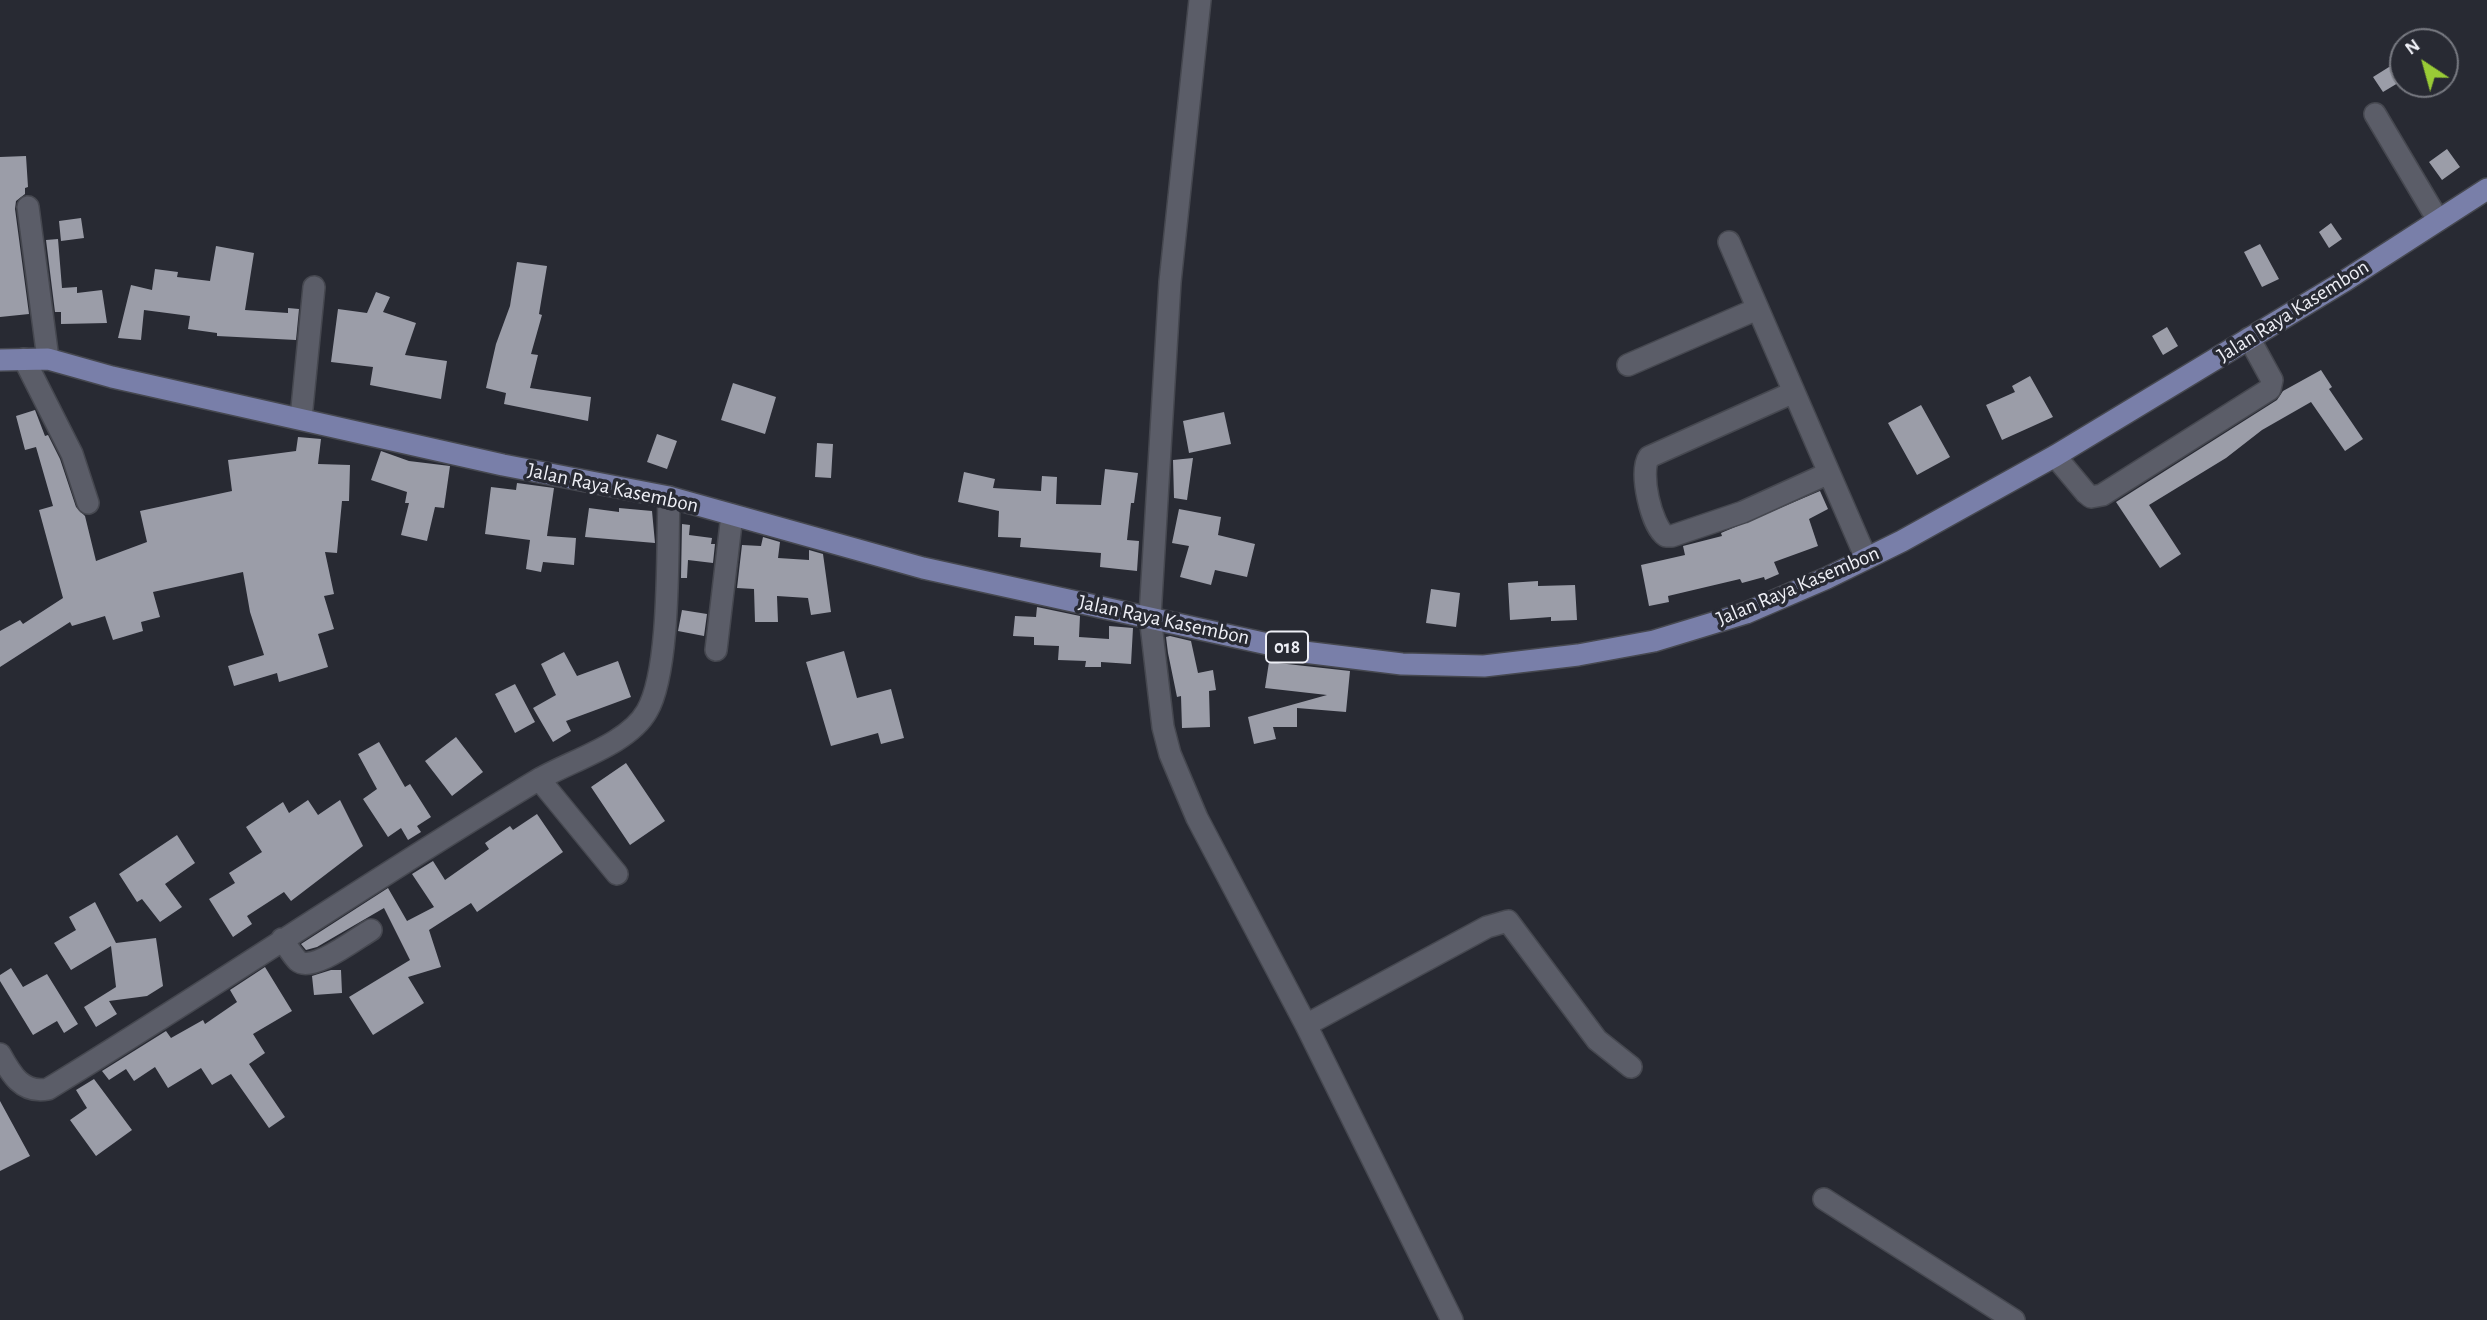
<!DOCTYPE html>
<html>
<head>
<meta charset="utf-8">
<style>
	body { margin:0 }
	#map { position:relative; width:2487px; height:1320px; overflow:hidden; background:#282a33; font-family:"Alegreya Sans",sans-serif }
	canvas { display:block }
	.north { position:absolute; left:2389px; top:28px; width:70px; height:70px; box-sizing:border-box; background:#282a33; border:2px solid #777981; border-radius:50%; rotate:324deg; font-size:19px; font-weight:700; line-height:28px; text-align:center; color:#eeeff6 }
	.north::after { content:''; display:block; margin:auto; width:24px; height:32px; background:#99cb36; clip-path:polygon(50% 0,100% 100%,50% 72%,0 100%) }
</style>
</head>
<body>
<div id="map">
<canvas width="2487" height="1320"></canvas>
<div class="north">N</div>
</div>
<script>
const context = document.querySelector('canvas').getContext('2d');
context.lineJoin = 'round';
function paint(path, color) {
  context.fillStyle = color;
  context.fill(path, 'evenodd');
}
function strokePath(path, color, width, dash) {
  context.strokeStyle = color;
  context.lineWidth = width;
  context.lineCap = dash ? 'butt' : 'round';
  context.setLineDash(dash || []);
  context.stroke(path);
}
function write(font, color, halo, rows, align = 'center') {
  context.font = font + ' "Alegreya Sans",sans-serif';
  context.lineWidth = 7;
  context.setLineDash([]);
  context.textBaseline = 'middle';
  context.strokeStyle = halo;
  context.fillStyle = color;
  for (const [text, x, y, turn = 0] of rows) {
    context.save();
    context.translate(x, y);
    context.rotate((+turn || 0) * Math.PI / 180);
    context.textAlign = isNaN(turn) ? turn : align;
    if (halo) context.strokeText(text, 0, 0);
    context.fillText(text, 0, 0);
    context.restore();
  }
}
const building = new Path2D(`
	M2397,62L2403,72V80L2383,92L2373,77Z
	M2447,149L2460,167L2442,180L2429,162Z
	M26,156L28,187L25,188V194L16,201L15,209L29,314L0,317V157Z
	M81,218L84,238L61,241L59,221Z
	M2331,223L2342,239L2329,248L2319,232Z
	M58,239L62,288L77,287V293L102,290L107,323L61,324V312H55L46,240Z
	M2260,244L2279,279L2262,287L2244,252Z
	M216,246L254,253L245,310L288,313V308L299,309L296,340L217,336V333L188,329L190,316L144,310L141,340L118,338L131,285L152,290L155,269L178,272L177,277L210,281Z
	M517,262L547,266L539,314L542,315L531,354L538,355L530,388L591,397L588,421L504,404L506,393L486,388L496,344L510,306Z
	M376,292L390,297L383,312L416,323L405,355L447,361L441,399L370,385L373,367L331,362L338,309L367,313Z
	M2167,327L2178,346L2163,355L2152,336Z
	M2321,370L2332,387L2329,389L2363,439L2345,451L2311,402L2262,430L2226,458L2149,505L2181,554L2160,568L2116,502L2277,400L2283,391Z
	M2030,376L2053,417L2002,440L1986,405L2015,392L2012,386Z
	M733,383L776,397L765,434L721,420Z
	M1921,405L1950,457L1917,475L1888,423Z
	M35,410L45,436L48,435L60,459L76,507L85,516L96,561L147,542L140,511L232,491L228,460L296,451L298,437L321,439L318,464L350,465L349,501H342L337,553L325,552L334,594L324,596L334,629L318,634L328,667L279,682L277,673L234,686L228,666L264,655L250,612L243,572L153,592L160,617L141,622L143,631L113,640L105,616L72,626L70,622L0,667V631L20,620L23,624L63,598L39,510L53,506L36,447L25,450L16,416Z
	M1224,412L1231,444L1189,453L1183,421Z
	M657,434L677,441L667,469L647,462Z
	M817,443L833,444L831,478L815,477Z
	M381,451L409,461L450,466L444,508L435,507L427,541L401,535L409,503H405L407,492L371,480Z
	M1193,458L1187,500L1174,498L1173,460Z
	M1105,469L1138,473L1134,503H1131L1127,540L1139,541L1137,571L1100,567L1101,553L1020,547L1021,538L998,537L999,511L958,502L964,472L995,479L993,488L1041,491L1042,476L1057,477L1056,504L1101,505Z
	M517,483L554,488L547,536L576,538L574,565L543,562L541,572L526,569L530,540L485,534L491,487L516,490Z
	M1820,491L1828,509L1809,519L1818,546L1774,562L1779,574L1765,580L1764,577L1742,583L1740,579L1668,596L1669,602L1649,606L1641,565L1685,555L1683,546L1722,536L1721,533Z
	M589,508L619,512V508L652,511L655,543L585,537Z
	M1179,509L1221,517L1218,535L1255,544L1247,577L1215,570L1211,585L1180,577L1189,546L1172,543Z
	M682,524L690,525L689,535L712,538L711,544H715L713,563L688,560L687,578H681Z
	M763,537L780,542L778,558L809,560V550L823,554L831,612L811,615L808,598L777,596L778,622H755L754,589L737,588L742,545L761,546Z
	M1538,581V586L1575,585L1577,620L1551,621V617L1510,620L1508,583Z
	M1431,589L1460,593L1456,627L1426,623Z
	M1037,607L1080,616L1079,637L1109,639V626L1133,628L1131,664L1101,662V667H1085L1086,661L1058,660L1059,646L1034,645V637L1013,636L1015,616L1036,617Z
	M682,610L707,614L704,636L678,631Z
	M1170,636L1191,641L1198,673L1213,670L1216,690L1209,691L1210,727L1182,728L1181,696L1177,697L1168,653L1166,637Z
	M844,651L857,698L891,689L904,738L881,744L878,733L831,746L806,662Z
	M564,652L577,676L618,661L631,697L566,721L571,731L553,742L533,708L556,695L541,664Z
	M1269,662L1350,671L1346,712L1297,708V727H1273L1276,739L1254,744L1248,717L1327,695L1265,688Z
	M515,684L535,722L515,733L495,694Z
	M456,737L483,772L452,796L425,761Z
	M379,742L405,787L410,784L431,817L417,826L421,832L408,840L401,828L388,837L363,799L377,789L358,754Z
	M626,763L665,821L630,845L591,787Z
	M308,800L318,815L340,800L363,846L291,901L284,892L247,916L252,924L233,937L209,899L235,883L229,873L262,852L246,827L283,802L289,813Z
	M537,814L563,852L477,912L471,903L429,930L441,967L408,977L424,1003L373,1035L349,997L410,960L384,908L317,947L306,950L301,944L388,888L407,921L434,907L412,874L433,861L445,880L489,849L485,843L510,826L513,830Z
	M177,835L195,863L165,884L182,907L160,922L142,899L137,902L119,874Z
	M95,902L116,943L156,938L163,986L147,996L109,1001L117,1014L96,1027L84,1007L116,987L111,946L71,970L54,943L76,930L69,917Z
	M265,967L292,1011L253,1034L265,1053L249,1064L285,1117L269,1128L231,1074L212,1085L201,1068L168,1088L155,1067L134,1081L126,1069L109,1080L102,1071L166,1031L171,1038L203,1020L205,1024L237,1002L230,990Z
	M11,968L23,987L47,974L78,1024L64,1033L57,1021L33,1035L0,981V975Z
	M331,970H341L342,993L314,995L312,976Z
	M94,1079L132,1130L96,1156L70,1120L87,1108L76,1090Z
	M0,1101L30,1156L0,1171Z`);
const minor = new Path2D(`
	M1200,0L1170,282L1150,616L1163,727L1170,754L1197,818L1306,1025L1452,1320
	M2375,114L2438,220
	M28,207L48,359
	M1729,242L1866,558
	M24,359L72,454L88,503
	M1628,365L1757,309
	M1794,392L1649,457C1639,472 1651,526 1666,536H1672L1743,512L1829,473
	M301,418L314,287
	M2055,456L2086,493L2091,497L2102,495L2270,389L2272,380L2249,338
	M716,650L732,515
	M539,779L617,874
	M282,939C287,946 292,955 298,961C312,973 357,938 371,930
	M1306,1025L1487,927L1508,921L1597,1040L1631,1067
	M0,1054C11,1074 22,1094 48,1089C212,989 371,880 536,781C569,761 628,745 647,711C671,670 667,548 669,497
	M1824,1199L2014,1320`);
const major = new Path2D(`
	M0,360L48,359L112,377L503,465L669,497L923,568L1304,652L1402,664L1484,666L1578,655L1654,641L1746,613L1827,578L1902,541L2055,456L2346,280L2487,189`);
const shields = [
	[1287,647,42]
];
const shieldNames = [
	["018",1287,647]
];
const streetNames = [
	["Jalan Raya Kasembon",2293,311,-32],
	["Jalan Raya Kasembon",613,488,12],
	["Jalan Raya Kasembon",1798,586,-23],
	["Jalan Raya Kasembon",1164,620,12]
];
paint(building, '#9b9da8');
strokePath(minor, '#464850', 24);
strokePath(major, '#464850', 24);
strokePath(minor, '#5b5d68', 21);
strokePath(major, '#797fa9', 21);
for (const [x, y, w] of shields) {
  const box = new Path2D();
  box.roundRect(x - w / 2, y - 15.5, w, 31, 5);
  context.fillStyle = '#282a33';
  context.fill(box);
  strokePath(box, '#eeeff6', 2);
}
write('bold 19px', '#eeeff6', null, shieldNames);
write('21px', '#eeeff6', '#282a33', streetNames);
</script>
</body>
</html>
